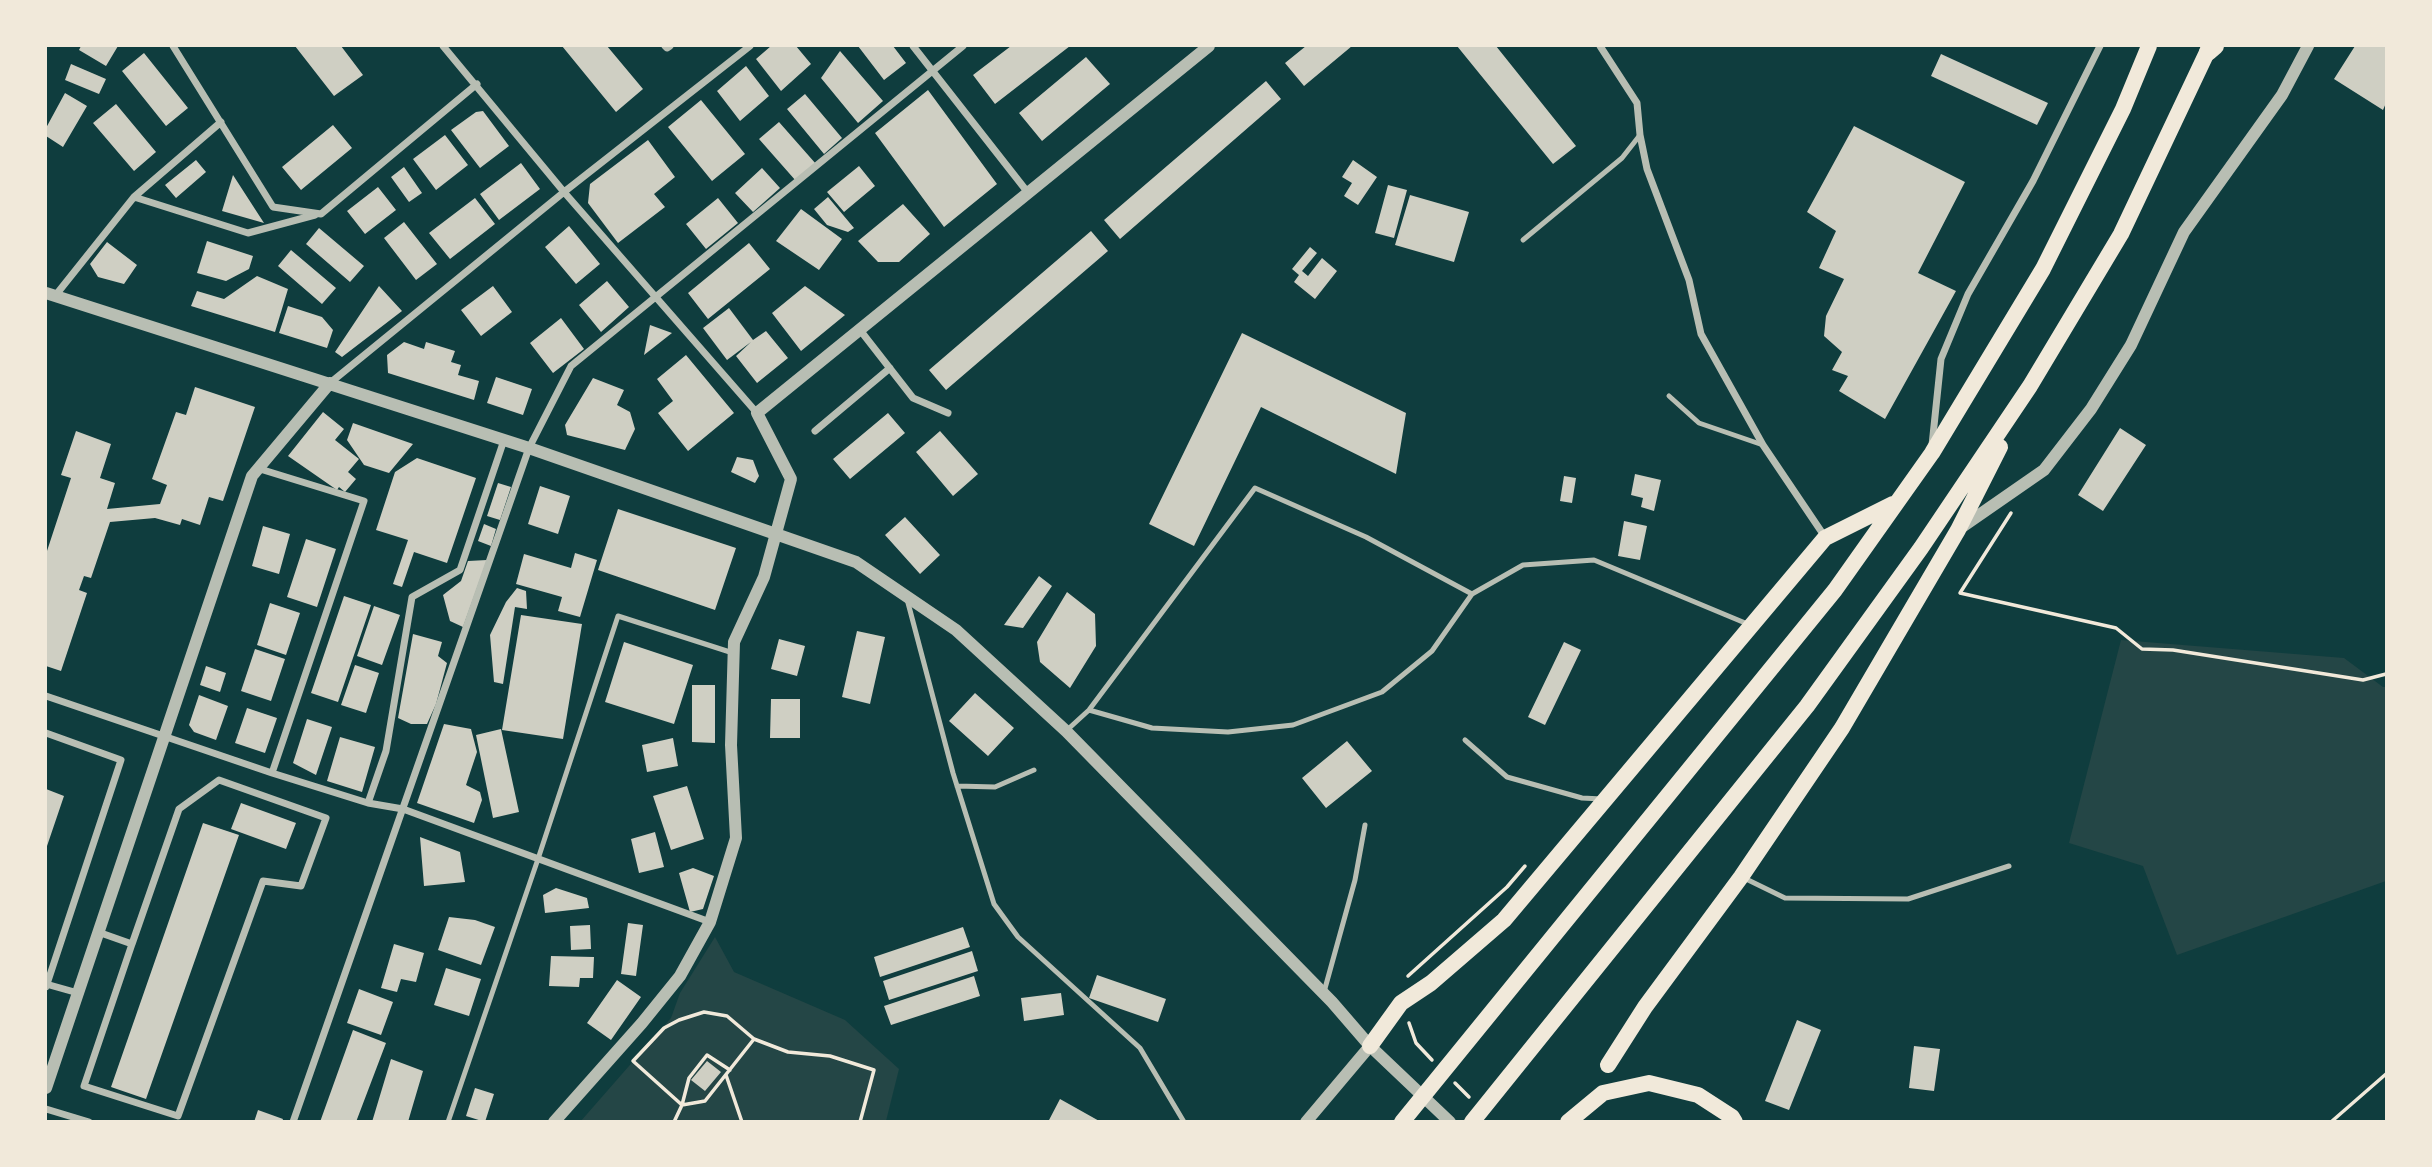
<!DOCTYPE html>
<html>
<head>
<meta charset="utf-8">
<style>
	body { margin:0 }
	#map { position:relative; width:2432px; height:1167px; overflow:hidden; background:#0f3d3e; font-family:Manrope,sans-serif }
	canvas { display:block }
	.frame { position:absolute; inset:0; border:47px solid #f1e9da; pointer-events:none }
</style>
</head>
<body>
<div id="map">
<canvas width="2432" height="1167"></canvas>
<div class="frame"></div>
</div>
<script>
const context = document.querySelector('canvas').getContext('2d');
context.lineJoin = 'round';
function paint(path, color) {
  context.fillStyle = color;
  context.fill(path, 'evenodd');
}
function strokePath(path, color, width, dash) {
  context.strokeStyle = color;
  context.lineWidth = width;
  context.lineCap = dash ? 'butt' : 'round';
  context.setLineDash(dash || []);
  context.stroke(path);
}
const green = new Path2D(`
	M2121,640L2344,658L2383,687H2386V881L2177,955L2143,866L2069,843Z
	M715,937L734,972L845,1020L899,1069L886,1121L580,1122L671,1018L680,993Z`);
const building = new Path2D(`
	M81,46H118L106,66L79,50Z
	M295,46H341L363,75L334,96Z
	M562,46H607L643,89L616,112Z
	M771,46H796L811,64L781,91L756,59Z
	M858,46H893L906,63L884,80Z
	M1011,46H1070L995,104L973,75Z
	M1306,46H1352L1304,86L1285,63Z
	M1457,46H1496L1576,146L1553,164Z
	M2355,46H2386V103L2383,110L2334,79Z
	M840,51L883,101L858,123L821,78Z
	M144,53L188,108L166,126L122,71Z
	M1941,54L2048,103L2037,125L1931,76Z
	M1086,57L1110,84L1042,141L1019,113Z
	M71,64L106,79L99,94L65,80Z
	M746,66L769,96L740,121L717,91Z
	M1266,81L1281,99L1120,239L1104,220Z
	M928,90L997,184L944,227L875,133Z
	M65,93L87,106L63,147L46,136V128Z
	M805,94L842,138L824,154L787,109Z
	M701,100L745,154L712,181L668,127Z
	M116,104L156,152L134,171L93,123Z
	M483,111L509,146L480,168L451,130L476,112Z
	M779,122L816,164L796,181L759,139Z
	M333,125L352,148L301,190L282,167Z
	M1854,126L1965,182L1918,273L1956,291L1885,419L1839,391L1848,376L1832,370L1842,352L1824,336L1826,316L1844,279L1819,268L1836,231L1807,212Z
	M445,135L468,165L436,190L413,159Z
	M648,140L675,177L654,194L665,207L618,243L588,203L590,184Z
	M196,160L206,172L176,198L165,185Z
	M1353,160L1377,177L1358,205L1344,196L1352,183L1342,177Z
	M521,163L540,189L499,220L480,194Z
	M859,166L875,186L844,212L827,192Z
	M404,167L422,193L409,202L391,177Z
	M762,168L780,188L753,212L735,193Z
	M233,175L264,223L222,211Z
	M1388,185L1407,190L1394,238L1375,233Z
	M378,187L396,210L365,234L347,211Z
	M1410,195L1469,212L1454,262L1395,245Z
	M828,197L854,228L848,232L827,225L814,209Z
	M475,198L495,224L450,259L429,233Z
	M718,198L738,223L706,249L686,224Z
	M903,204L930,234L899,262H878L858,241Z
	M801,209L842,239L819,270L776,241Z
	M404,222L437,264L416,280L384,238Z
	M569,226L600,264L576,284L545,247Z
	M319,228L364,266L350,282L306,244Z
	M1091,231L1108,251L946,390L929,370Z
	M207,241L253,256L249,269L226,281L197,273Z
	M107,242L137,265L124,284L98,277L90,264Z
	M749,243L770,269L708,319L688,293Z
	M1310,247L1317,253L1302,271L1308,276L1322,258L1337,271L1315,299L1294,282L1299,275L1292,269Z
	M291,250L336,288L322,304L278,266Z
	M257,276L288,289L275,332L191,306L197,291L224,299Z
	M607,281L629,307L601,332L579,305Z
	M379,286L402,311L342,357L335,352Z
	M493,286L512,312L481,336L461,310Z
	M805,286L845,315L801,351L772,313Z
	M288,306L322,317L333,330L327,348L279,333Z
	M729,308L753,340L766,331L788,358L757,383L736,356L751,342L727,360L703,328Z
	M561,318L584,349L553,373L530,343Z
	M650,325L672,333L644,355Z
	M1242,333L1406,413L1396,474L1261,407L1194,546L1149,524Z
	M404,342L424,349L426,342L455,351L451,362L461,365L458,375L479,381L474,400L388,373L387,355Z
	M686,355L734,413L688,451L658,413L673,401L657,379Z
	M496,377L532,389L523,415L487,403Z
	M593,378L624,390L617,405L630,412L635,429L625,450L567,435L565,425Z
	M195,387L255,407L223,501L209,497L200,525L182,519L180,525L155,518L110,522L91,578L84,576L79,590L87,593L61,671L46,666V554L71,478L61,475L76,431L111,444L100,478L115,483L107,509L160,504L167,485L152,479L176,412L186,415Z
	M323,412L344,429L335,440L359,459L348,472L356,479L345,492L339,487L337,490L288,456Z
	M888,413L905,433L850,479L833,459Z
	M353,423L413,444L389,473L364,465L347,440Z
	M2120,428L2146,445L2103,511L2078,495Z
	M940,431L978,474L953,496L916,452Z
	M737,457L753,460L759,476L755,483L731,472Z
	M417,458L476,478L447,563L414,552L402,587L393,584L408,540L376,530L395,472Z
	M1635,474L1661,480L1654,511L1641,507L1643,498L1631,495Z
	M1564,476L1576,478L1572,503L1560,501Z
	M498,483L511,487L500,520L487,516Z
	M540,486L570,496L558,534L528,524Z
	M618,509L736,548L715,610L598,570Z
	M905,517L940,555L920,574L885,535Z
	M1624,521L1647,526L1640,560L1618,556Z
	M484,524L496,529L491,546L478,541Z
	M263,526L290,534L279,574L252,566Z
	M306,539L336,549L317,607L287,597Z
	M575,553L597,560L580,617L558,611L562,597L516,584L524,554L571,568Z
	M487,560L463,627L450,621L443,595L461,581L468,561Z
	M1039,576L1052,586L1023,628L1004,625Z
	M517,588L526,591L527,609L515,607L503,684L494,682L490,635L506,602Z
	M1067,592L1095,614L1096,646L1070,688L1040,662L1037,642Z
	M344,596L371,605L338,702L311,693Z
	M270,603L300,613L286,655L257,645Z
	M374,606L400,615L382,665L357,656Z
	M521,615L582,624L563,739L502,730Z
	M857,631L885,637L870,704L842,697Z
	M413,634L442,642L438,656L447,663L436,704L427,724H411L398,718Z
	M779,639L805,646L797,676L771,669Z
	M624,642L693,665L674,724L605,702Z
	M1564,642L1581,650L1545,725L1528,717Z
	M255,649L285,659L271,701L241,691Z
	M355,665L379,673L366,713L341,705Z
	M206,666L226,673L220,692L200,685Z
	M692,685H715V743L692,742Z
	M975,693L1014,728L988,756L949,721Z
	M199,695L228,706L216,740L194,732L189,725Z
	M771,699H800V738H770Z
	M247,708L277,718L265,753L235,743Z
	M307,719L332,727L316,775L293,763Z
	M444,724L471,729L477,752L466,785L480,792L482,800L474,823L417,803Z
	M501,729L519,812L493,818L476,735Z
	M340,737L375,747L362,792L327,781Z
	M673,738L678,766L647,772L642,745Z
	M1347,741L1372,771L1326,808L1302,778Z
	M687,786L704,839L671,850L653,796Z
	M46,789L64,796L46,849Z
	M241,803L296,823L286,849L231,829Z
	M203,823L239,835L146,1099L111,1087Z
	M655,832L664,867L639,873L631,839Z
	M420,837L460,852L465,882L424,886Z
	M693,868L714,876L703,909L690,912L679,873Z
	M556,888L587,898L589,908L545,913L543,895Z
	M449,917L475,920L495,927L481,965L438,950Z
	M628,923L643,925L636,976L621,974Z
	M590,925L591,949L571,950L570,926Z
	M963,927L970,947L880,977L874,957Z
	M394,944L424,953L416,982L401,979L397,992L381,988Z
	M972,951L978,971L889,1000L883,981Z
	M551,956L594,957L593,978H580L579,987L549,986Z
	M446,968L481,979L469,1016L434,1005Z
	M1097,975L1166,999L1158,1022L1089,998Z
	M974,976L980,996L891,1025L884,1006Z
	M617,980L641,997L611,1040L587,1023Z
	M359,989L393,1002L381,1035L347,1023Z
	M1061,993L1064,1015L1024,1021L1021,998Z
	M1797,1020L1821,1030L1789,1110L1765,1101Z
	M353,1030L386,1043L356,1122H320Z
	M1914,1046L1940,1049L1934,1091L1909,1088Z
	M391,1059L423,1071L410,1115L408,1122H372Z
	M707,1061L721,1072L705,1091L691,1080Z
	M475,1088L494,1094L485,1122L466,1116Z
	M1060,1099L1101,1122H1048Z
	M258,1110L283,1119L282,1122H254Z`);
const path = new Path2D(`
	M2011,513L1960,593L2116,628L2142,649L2173,650L2363,680L2386,674
	M1408,976L1507,887L1525,866
	M1409,1023L1416,1043L1432,1060
	M730,1070L707,1055L689,1078L682,1105L705,1101L754,1039
	M726,1075L742,1122
	M1455,1083L1469,1097
	M674,1122L682,1105L633,1061L664,1028L679,1020L704,1012L727,1016L754,1039L788,1052L830,1056L874,1070L860,1122
	M2331,1122L2386,1074`);
const service = new Path2D(`
	M1523,240L1622,158L1640,135
	M1669,396L1699,423L1763,445
	M1472,594L1523,565L1594,560L1750,625
	M907,599L953,773L994,904L1018,937L1140,1048L1184,1122
	M1066,731L1089,710L1255,488L1366,537L1472,594L1432,651L1382,692L1293,725L1228,732L1152,728L1089,710
	M1465,740L1507,777L1582,798L1602,799
	M957,786L995,787L1034,770
	M1744,878L1785,898L1908,899L2009,866
	M1324,992L1355,880L1365,825
	M448,1122L538,859L618,616L733,653`);
const minor = new Path2D(`
	M173,46L273,207L321,214L477,84
	M443,46L564,192L757,413
	M665,46L667,48L670,46
	M913,46L1029,194
	M1600,46L1637,103L1640,135L1647,169L1689,280L1701,334L1763,445L1825,537
	M134,197L248,233L315,215
	M55,296L134,197L221,122
	M860,330L913,398L948,413
	M330,383L564,192L750,46
	M815,431L890,368
	M1932,445L1941,359L1968,294L2033,181L2100,46
	M260,469L364,501L272,773
	M46,696L272,773L368,803L403,809L710,922
	M46,733L121,760L46,987
	M368,803L386,751L412,597L460,570L504,440
	M98,932L132,944L179,809L219,780L326,818L301,886L263,881L178,1116L84,1086L132,944
	M46,984L78,993
	M46,1109L89,1122
	M293,1122L529,448L571,366L963,46`);
const tertiary = new Path2D(`
	M46,293L529,448L856,562L956,630L1066,731L1332,1002L1370,1046L1450,1122
	M1959,529L2044,470L2091,409L2131,345L2184,232L2282,95L2308,46
	M46,1088L252,476L330,383
	M554,1122L642,1023L680,976L710,922L736,838L731,745L734,642L764,577L791,479L757,413L1209,46
	M1306,1122L1370,1046`);
const trunk = new Path2D(`
	M1370,1046L1401,1003L1431,983L1504,920L1825,538L1893,504
	M1608,1065L1645,1007L1741,877L1842,728L1958,530L2000,447
	M1402,1122L1835,590L1932,453L2043,269L2123,109L2149,46
	M1472,1122L1807,706L1921,548L2030,386L2121,234L2210,46
	M1568,1122L1603,1093L1649,1083L1698,1095L1732,1117L1735,1122`);
const motorway = new Path2D(`
	M2208,52L2215,46`);
paint(green, '#244646');
paint(building, '#cfcfc3');
strokePath(path, '#f1e9da', 3.5);
strokePath(service, '#b8beb3', 5);
strokePath(minor, '#b8beb3', 7);
strokePath(tertiary, '#b8beb3', 12);
strokePath(trunk, '#f1e9da', 16);
strokePath(motorway, '#f1e9da', 18);
</script>
</body>
</html>
